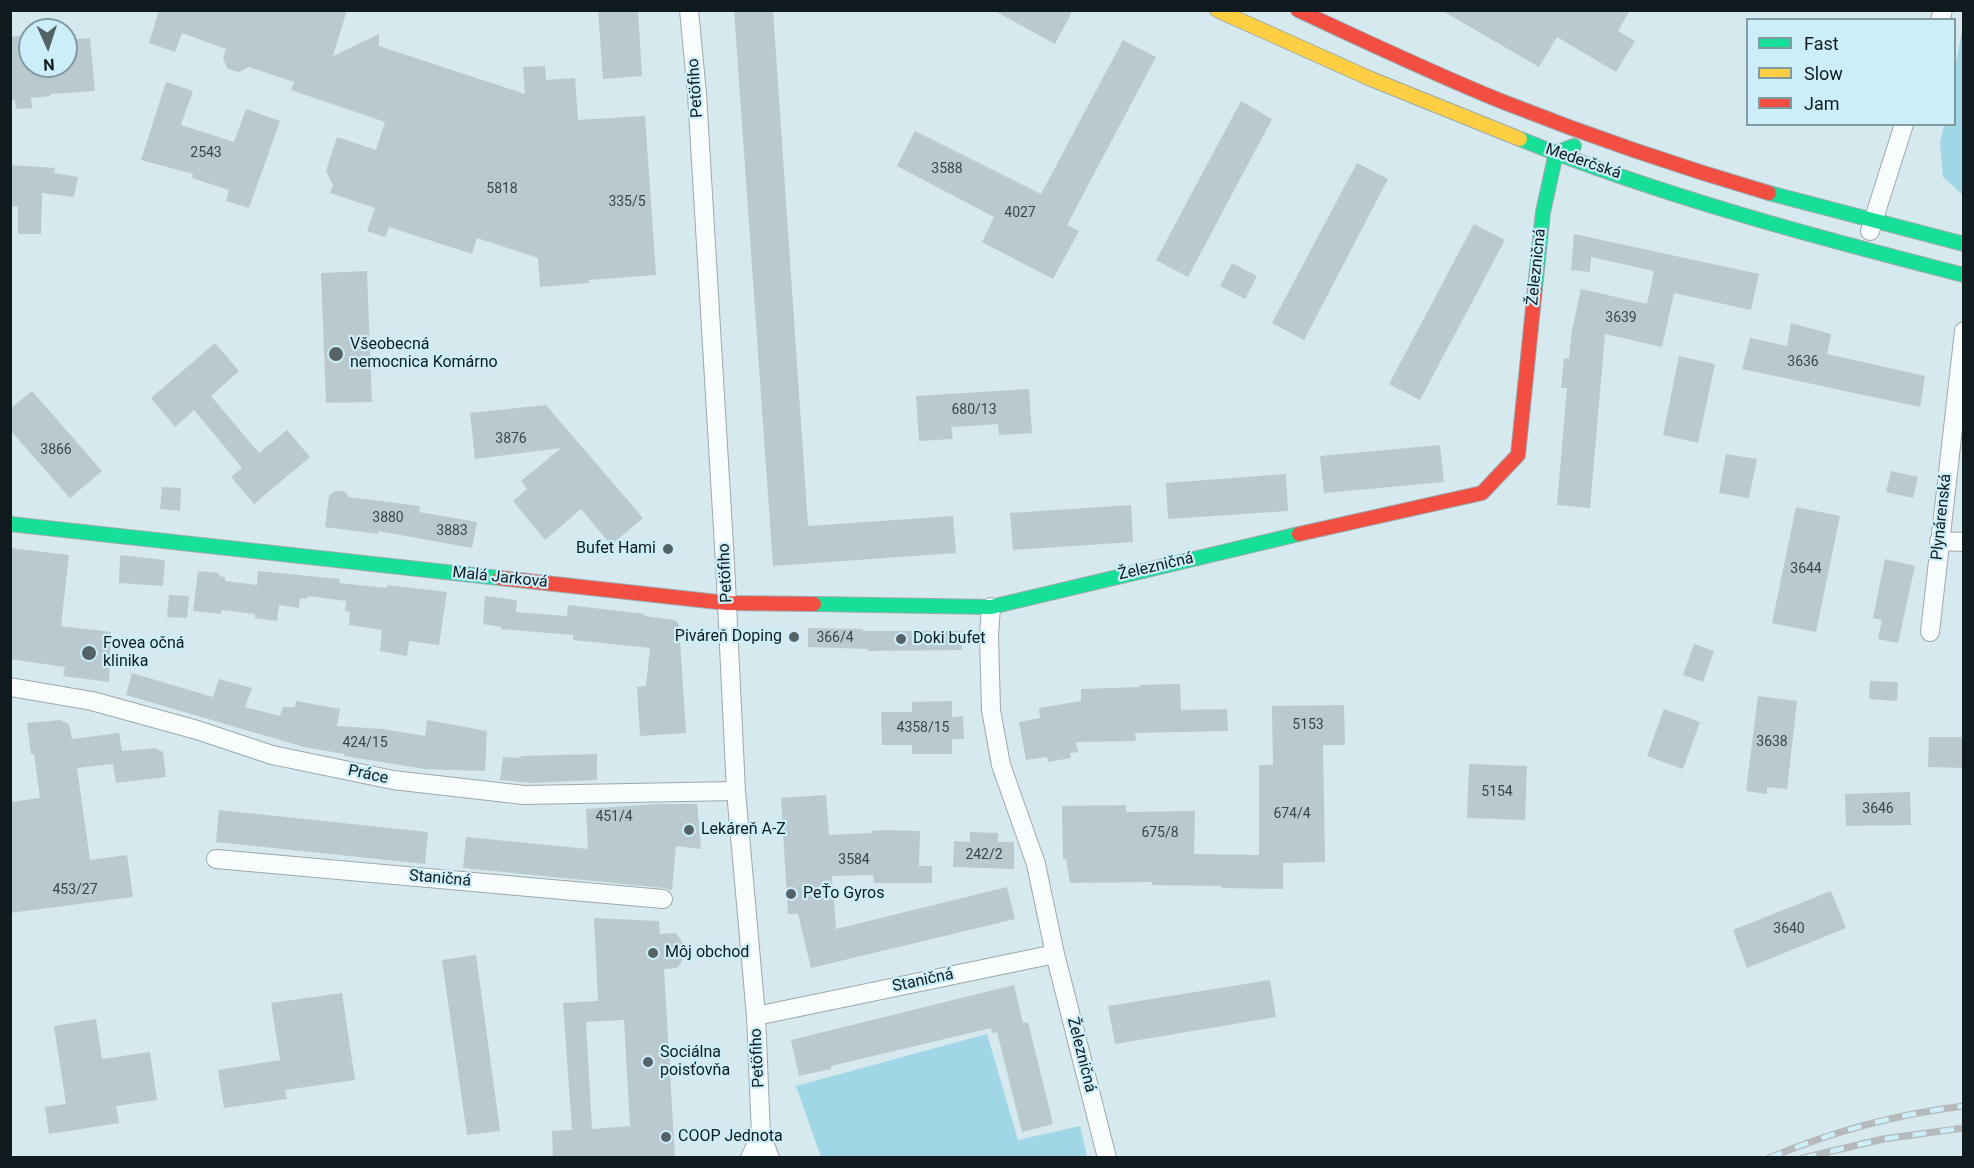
<!DOCTYPE html>
<html>
<head>
<meta charset="utf-8">
<style>
	body { margin:0 }
	#map { position:relative; width:1974px; height:1168px; overflow:hidden; background:#d6e9ee; font-family:Roboto,sans-serif }
	canvas { display:block }
	.frame { position:absolute; inset:0; border:12px solid #0f1b1f; pointer-events:none }
	.legend { position:absolute; left:1746px; top:18px; width:210px; height:108px; box-sizing:border-box; background:#cceef9; border:2px solid #809aa2; margin:0; padding:8px 10px; list-style:none; font-size:18px; color:#0f1b1f }
	.legend li { display:flex; align-items:center; gap:12px; height:30px }
	.legend b { width:30px; border:2px solid #809aa2 }
	.north { position:absolute; left:18px; top:18px; width:60px; height:60px; box-sizing:border-box; background:#cceef9; border:2px solid #809aa2; border-radius:50%; rotate:177deg; font-size:16px; font-weight:700; line-height:24px; text-align:center; color:#0f1b1f }
	.north::after { content:''; display:block; margin:auto; width:21px; height:27px; background:#556367; clip-path:polygon(50% 0,100% 100%,50% 72%,0 100%) }
</style>
</head>
<body>
<div id="map">
<canvas width="1974" height="1168"></canvas>
<div class="frame"></div>
<ul class="legend">
<li><b style="height:8px;background:#16e098"></b>Fast</li>
<li><b style="height:8px;background:#ffcf43"></b>Slow</li>
<li><b style="height:8px;background:#f24e42"></b>Jam</li>
</ul>
<div class="north">N</div>
</div>
<script>
const context = document.querySelector('canvas').getContext('2d');
context.lineJoin = 'round';
function paint(path, color) {
  context.fillStyle = color;
  context.fill(path, 'evenodd');
}
function strokePath(path, color, width, dash) {
  context.strokeStyle = color;
  context.lineWidth = width;
  context.lineCap = dash ? 'butt' : 'round';
  context.setLineDash(dash || []);
  context.stroke(path);
}
function write(font, color, halo, rows, align = 'center') {
  context.font = font + ' Roboto,sans-serif';
  context.lineWidth = 4.5;
  context.setLineDash([]);
  context.textBaseline = 'middle';
  context.strokeStyle = halo;
  context.fillStyle = color;
  for (const [text, x, y, turn = 0] of rows) {
    context.save();
    context.translate(x, y);
    context.rotate((+turn || 0) * Math.PI / 180);
    context.textAlign = isNaN(turn) ? turn : align;
    if (halo) context.strokeText(text, 0, 0);
    context.fillText(text, 0, 0);
    context.restore();
  }
}
const green = new Path2D(`
	M1963,24V195L1943,177L1940,143L1944,125L1954,124L1955,69Z
	M987,1034L1018,1140L1080,1126L1087,1157H821L796,1086Z`);
const building = new Path2D(`
	M159,10H347L333,56L379,34V46L525,94L523,67L545,66L546,80L575,78L578,120L645,116L656,275L589,280V283L540,287L538,258L477,238L472,254L389,227L385,237L367,231L375,208L330,193L333,185L326,171L337,137L376,150L385,122L291,90L294,82L249,67L239,72L228,69L223,59L226,49L182,33L175,52L149,43Z
	M598,10H638L642,76L603,79Z
	M734,10H773L808,526L953,516L956,553L773,566Z
	M993,10H1073L1055,44Z
	M1441,10H1630L1618,31L1635,41L1616,72L1557,37L1539,67Z
	M30,35V66H66V40L90,38L95,91L50,94V96L31,98L32,108L16,109L15,100H10V37Z
	M1123,40L1156,57L1067,225L1079,231L1053,279L982,242L994,217L897,166L915,131L1041,194Z
	M166,82L193,91L181,125L234,142L246,109L280,121L249,208L226,201L229,190L192,178L193,174L141,160Z
	M1241,101L1272,119L1188,277L1156,260Z
	M1357,163L1388,179L1304,340L1272,323Z
	M10,165L55,168L54,173L78,177L74,197L42,193L41,234H18V207L10,206Z
	M1474,224L1505,240L1420,400L1389,384Z
	M1574,234L1759,274L1751,310L1674,293L1662,347L1605,334L1590,508L1557,505L1567,388H1561L1564,358L1569,359L1572,330L1581,289L1647,304L1654,271L1591,257L1590,272L1571,270Z
	M1232,263L1257,276L1245,299L1220,286Z
	M367,271L372,402L326,403L321,273Z
	M1791,323L1831,334L1827,354L1925,376L1920,407L1742,369L1750,338L1787,346Z
	M215,343L239,371L211,396L259,453L287,430L310,457L254,504L231,477L242,468L194,410L175,427L151,398Z
	M1679,356L1715,364L1698,443L1663,435Z
	M1029,389L1032,433L999,435L998,424L969,426L951,427L953,439L919,441L916,396Z
	M32,391L102,471L70,498L10,430V409Z
	M546,405L643,518L611,545L581,509L545,540L513,501L527,489L521,481L561,448L475,459L470,413Z
	M1440,445L1444,482L1324,493L1320,456Z
	M1726,454L1757,459L1749,498L1719,493Z
	M1891,471L1918,477L1913,498L1886,492Z
	M1286,474L1288,511L1168,519L1166,483Z
	M162,487L181,488L180,511L160,509Z
	M335,491H341L347,493L348,497L420,506L419,512L477,522L472,548L378,531V534L325,527L329,496Z
	M1131,505L1133,542L1013,550L1010,513Z
	M1796,507L1840,516L1816,632L1772,623Z
	M10,548L69,555L61,626L111,632L109,682L63,676L65,667L10,659Z
	M120,555L165,560L163,586L119,583Z
	M1885,559L1915,566L1898,643L1878,639L1882,620L1873,618Z
	M198,571L219,573V576L225,577V581L257,585L258,571L340,579L339,583L387,588V585L447,592L439,645L409,641L407,656L380,651L382,630L349,625L350,612L345,611L346,601L308,596L307,599L300,598L299,608L279,605L277,621L255,618V614L222,610L221,614L193,611Z
	M169,595L189,596L187,618L167,617Z
	M485,596L517,600L516,612L567,616L568,605L645,614L644,616L675,620L679,625L686,733L640,736L637,687L646,686L650,648L573,640V635L501,629V627L483,624Z
	M808,628L863,629V631H962V650L868,651V649L808,647Z
	M1694,644L1714,651L1703,682L1683,675Z
	M132,673L213,697L219,679L252,688L245,707L280,716L283,707H295L296,701L340,709L337,726L382,729L425,736L427,720L487,731L485,771L425,769L344,756V754L304,747L126,695Z
	M1870,681L1898,682L1897,701L1869,699Z
	M1180,684L1181,710L1227,709L1228,731L1135,733L1136,741L1076,742L1078,752L1070,753L1071,758L1048,762L1047,757L1026,760L1019,722L1040,718L1039,708L1081,701V689L1140,687V685Z
	M1758,696L1797,701L1787,789L1767,787V794L1746,791Z
	M952,701V717L963,716L964,739H952V754H912V745H882L881,712H912V702Z
	M1344,705L1345,745H1323L1325,862L1283,863V889L1222,888L1221,886L1152,885V882L1070,883L1066,859H1063L1062,806L1126,805V812L1195,811L1194,854L1259,855V765H1273L1272,706Z
	M1664,709L1700,722L1683,769L1647,756Z
	M60,720L69,724L72,739L119,733L122,751L155,748L163,752L166,777L116,783L113,764L77,768L90,860L127,855L133,897L10,913V802L40,798L34,754H31L27,723Z
	M1929,737H1964V768L1928,767Z
	M597,754V780L532,783L500,780L503,757L520,758L521,756Z
	M1469,764L1527,766L1525,820L1467,818Z
	M1910,792L1911,825L1846,826L1845,794Z
	M826,795L829,835L872,833V831L883,830L920,831L919,866H932V883H874L873,875L832,876L836,929L1007,887L1015,919L811,968L798,914H788L781,798Z
	M655,804H697L701,849L676,846L672,890L664,888L463,868L466,837L588,849L586,809Z
	M219,810L428,832L425,864L216,842Z
	M970,832L998,833V842H1014V869L953,867L954,841L970,842Z
	M1831,891L1846,928L1747,968L1733,930Z
	M594,918L659,921L660,934L676,933L682,942V961L677,968L664,969L675,1158H553L552,1131L572,1130L563,1003L598,1001ZM624,1020L630,1126L592,1129L586,1022Z
	M476,955L500,1131L467,1135L442,960Z
	M1270,980L1276,1017L1115,1044L1108,1006Z
	M1014,985L1023,1023L1028,1022L1053,1124L1022,1132L997,1032L992,1033L991,1028L831,1066V1069L799,1076L791,1040Z
	M342,993L355,1080L285,1090L287,1099L224,1108L218,1070L280,1060L271,1003Z
	M96,1019L102,1059L150,1052L157,1100L116,1106L119,1123L49,1134L45,1107L66,1104L54,1026Z`);
const street = new Path2D(`
	M689,10L697,94L725,563L736,791L756,1016L761,1135L770,1158
	M1940,20L1943,10
	M1870,231L1904,124
	M1939,541L1964,542
	M991,607L989,636L991,710L1001,765L1036,864L1055,954L1107,1158
	M1930,632L1964,331
	M10,687L92,701L197,730L272,755L393,780L524,795L736,791
	M216,859L663,899
	M756,1016L1055,954
	M750,1158L761,1135`);
const fast = new Path2D(`
	M1520,139C1662,196 1815,237 1964,275
	M1769,193L1964,244
	M1535,288L1543,212L1556,153L1574,146
	M10,524L500,578
	M814,604L991,607L1299,534`);
const slow = new Path2D(`
	M1217,10L1371,79L1520,139`);
const jam = new Path2D(`
	M1298,10C1367,42 1436,75 1506,103C1592,137 1680,167 1769,193
	M1299,534L1482,493L1518,455L1535,288
	M500,578L727,603L814,604`);
const rail = new Path2D(`
	M1769,1158C1831,1132 1897,1114 1964,1106
	M1803,1158L1883,1139L1964,1128`);
const markers = [
	[336,354,8,"#556367"],
	[668,549,6,"#556367"],
	[794,637,6,"#556367"],
	[901,639,6,"#556367"],
	[89,653,8,"#556367"],
	[689,830,6,"#556367"],
	[791,894,6,"#556367"],
	[653,953,6,"#556367"],
	[648,1062,6,"#556367"],
	[666,1137,6,"#556367"]
];
const numberNames = [
	["2543",206,153],
	["3588",947,169],
	["5818",502,189],
	["335/5",627,202],
	["4027",1020,213],
	["3639",1621,318],
	["3636",1803,362],
	["680/13",974,410],
	["3876",511,439],
	["3866",56,450],
	["3880",388,518],
	["3883",452,531],
	["3644",1806,569],
	["366/4",835,638],
	["5153",1308,725],
	["4358/15",923,728],
	["3638",1772,742],
	["424/15",365,743],
	["5154",1497,792],
	["3646",1878,809],
	["674/4",1292,814],
	["451/4",614,817],
	["675/8",1160,833],
	["242/2",984,855],
	["3584",854,860],
	["453/27",75,890],
	["3640",1789,929]
];
const streetNames = [
	["Petöfiho",696,88,-94],
	["Mederčská",1583,162,19],
	["Železničná",1537,267,-84],
	["Plynárenská",1942,517,-84],
	["Železničná",1156,567,-13],
	["Petöfiho",726,573,-93],
	["Malá Jarková",500,578,6],
	["Práce",368,775,12],
	["Staničná",440,879,5],
	["Staničná",923,981,-12],
	["Železničná",1081,1055,76],
	["Petöfiho",758,1058,-93]
];
const poiNames = [
	["Všeobecná",350,345],
	["nemocnica Komárno",350,363],
	["Bufet Hami",656,549,"right"],
	["Piváreň Doping",782,637,"right"],
	["Doki bufet",913,639],
	["Fovea očná",103,644],
	["klinika",103,662],
	["Lekáreň A-Z",701,830],
	["PeŤo Gyros",803,894],
	["Môj obchod",665,953],
	["Sociálna",660,1053],
	["poisťovňa",660,1071],
	["COOP Jednota",678,1137]
];
paint(green, '#a0d6e6');
paint(building, '#bac9ce');
strokePath(street, '#9ba9ad', 20);
strokePath(fast, '#9ba9ad', 16);
strokePath(slow, '#9ba9ad', 16);
strokePath(jam, '#9ba9ad', 16);
strokePath(street, '#f9fcfc', 18);
strokePath(fast, '#16e098', 14);
strokePath(slow, '#ffcf43', 14);
strokePath(jam, '#f24e42', 14);
strokePath(rail, '#b5b9bb', 7);
strokePath(rail, '#cceef9', 4.5, [14]);
for (const [x, y, r, color] of markers) {
  const dot = new Path2D();
  dot.arc(x, y, r, 0, 2 * Math.PI);
  context.fillStyle = color;
  context.fill(dot);
  strokePath(dot, '#cceef9', 2);
}
write('14px', '#3a464b', null, numberNames);
write('16px', '#0f1b1f', '#cceef9', streetNames);
write('16px', '#0f1b1f', '#cceef9', poiNames, 'left');
</script>
</body>
</html>
